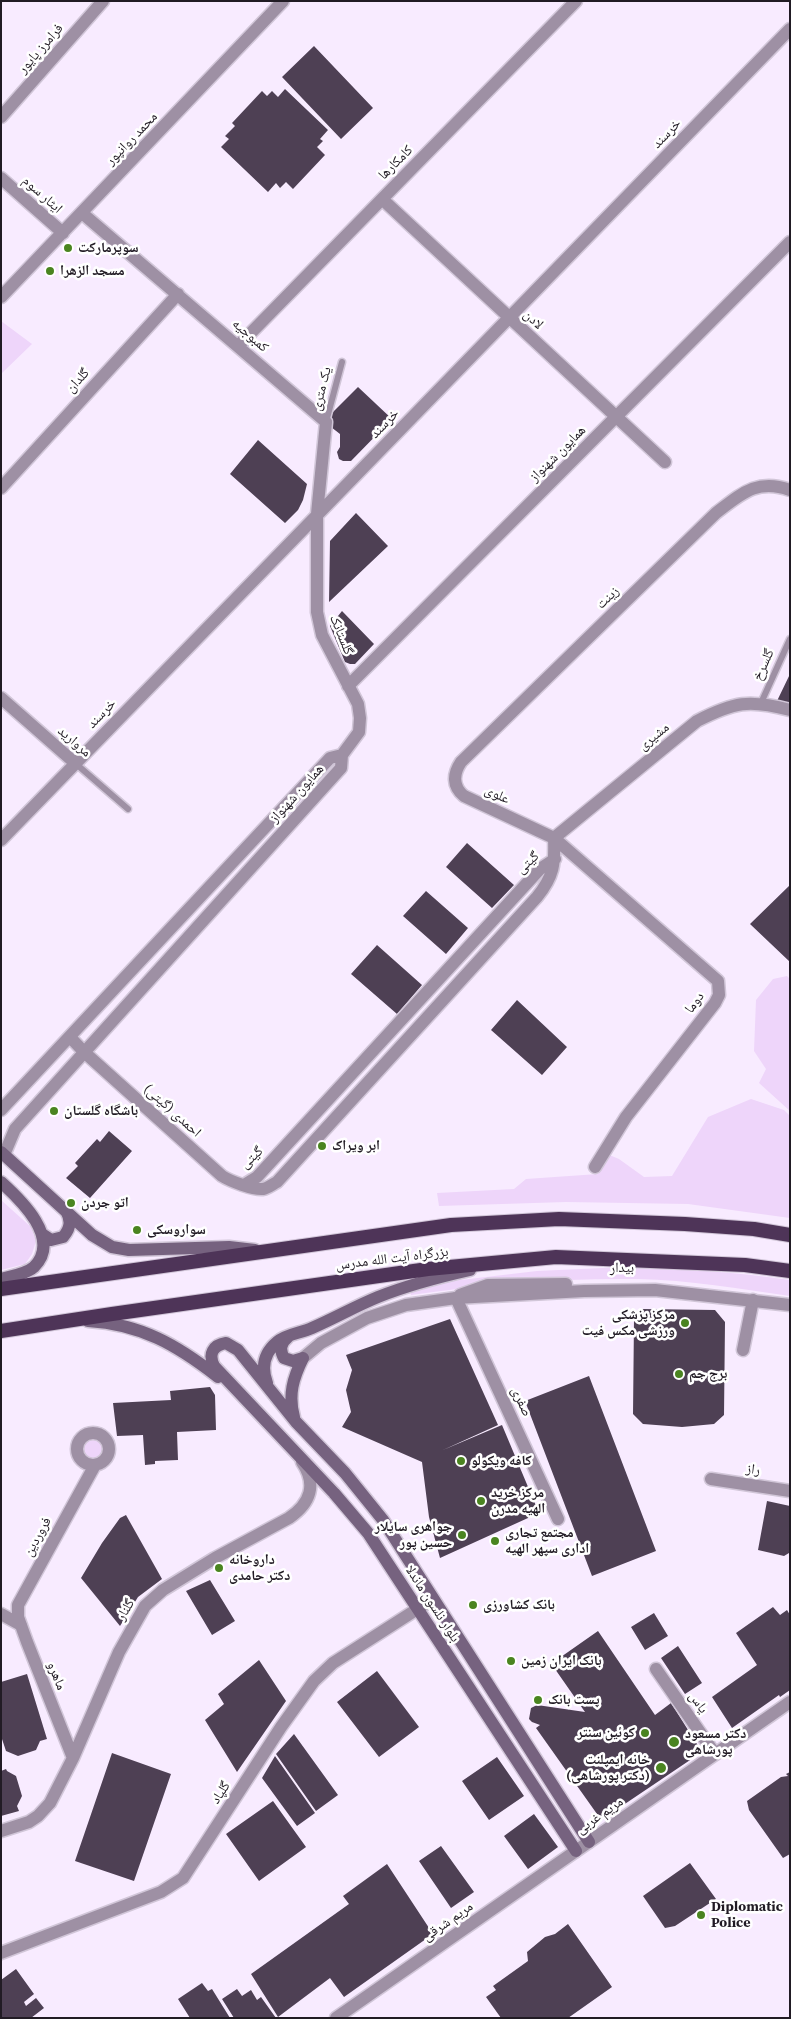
<!DOCTYPE html>
<html>
<head>
<meta charset="utf-8">
<style>
	body { margin:0 }
	#map { position:relative; width:791px; height:2019px; overflow:hidden; background:#f8ebff; font-family:"Source Serif 4",serif }
	canvas { display:block }
	.frame { position:absolute; inset:0; border:2px solid #211b24; pointer-events:none }
</style>
</head>
<body>
<div id="map">
<canvas width="791" height="2019"></canvas>
<div class="frame"></div>
</div>
<script>
const context = document.querySelector('canvas').getContext('2d');
context.lineJoin = 'round';
function paint(path, color) {
  context.fillStyle = color;
  context.fill(path, 'evenodd');
}
function strokePath(path, color, width, dash) {
  context.strokeStyle = color;
  context.lineWidth = width;
  context.lineCap = dash ? 'butt' : 'round';
  context.setLineDash(dash || []);
  context.stroke(path);
}
function write(font, color, halo, rows, align = 'center') {
  context.font = font + ' "Source Serif 4","Noto Naskh Arabic",serif';
  context.lineWidth = 5;
  context.setLineDash([]);
  context.textBaseline = 'middle';
  context.strokeStyle = halo;
  context.fillStyle = color;
  for (const [text, x, y, turn = 0] of rows) {
    context.save();
    context.translate(x, y);
    context.rotate((+turn || 0) * Math.PI / 180);
    context.textAlign = isNaN(turn) ? turn : align;
    if (halo) context.strokeText(text, 0, 0);
    context.fillText(text, 0, 0);
    context.restore();
  }
}
const green = new Path2D(`
	M1,321L32,344L1,374Z
	M787,976L790,979V1111L759,1083L766,1069L754,1051L756,1000L773,979Z
	M751,1099L784,1110L790,1116V1218L688,1204L566,1202L439,1206L437,1193L514,1189L526,1179L598,1174L607,1154L619,1159L644,1177L672,1176L708,1117Z
	M1,1200L31,1227L36,1241L32,1254L25,1264L1,1270Z
	M625,1267C680,1268 735,1272 790,1280V1296C740,1289 689,1280 638,1279C562,1278 486,1284 411,1295L410,1289L452,1281L537,1271Z
	M81 1450a12 12 0 1 1 24 0a12 12 0 1 1-24 0Z`);
const building = new Path2D(`
	M314,46L373,108L341,139L282,77Z
	M285,89L328,130L320,139L323,141L317,147L325,155L293,189L286,182L280,188L276,183L268,192L221,147L229,139L225,136L235,126L232,123L262,91L267,96L272,91L278,97Z
	M358,387L392,419L351,461H343L339,459L337,452L340,447V434L331,427V414Z
	M258,440L307,484L303,500L298,510L285,523L230,474Z
	M356,513L388,546L329,602L330,541Z
	M342,611L374,644L355,664H350L345,662L330,626Z
	M790,674V705L777,701Z
	M467,843L514,885L492,908L446,867Z
	M790,885V962L750,924Z
	M426,891L468,928L446,954L403,916Z
	M377,945L422,985L397,1014L351,974Z
	M517,1000L567,1047L542,1075L491,1030Z
	M109,1131L132,1151L90,1198L66,1178L78,1166L75,1163L97,1139L100,1142Z
	M643,1309L715,1310L725,1322L724,1415L714,1424L682,1427L643,1424L633,1414L634,1319Z
	M450,1319L498,1425L443,1450L502,1425L539,1513L440,1558L429,1517L422,1462L342,1427L351,1412L346,1390L352,1370L346,1355Z
	M589,1376L656,1551L592,1576L525,1401Z
	M210,1387L215,1395L216,1430L177,1432L178,1460L155,1461V1464L145,1465L143,1435L117,1436L113,1403L171,1400L170,1391Z
	M767,1501L790,1506V1555L789,1553L784,1556L758,1550Z
	M126,1515L162,1579L138,1597L120,1626L81,1578L102,1543L120,1518Z
	M210,1580L235,1621L212,1635L186,1591Z
	M773,1607L780,1615L787,1610L790,1615V1690L780,1697L779,1695L732,1728L712,1697L757,1665L736,1633Z
	M654,1613L668,1636L645,1650L631,1627Z
	M598,1631L655,1715L671,1703L702,1752L604,1818L597,1814L536,1728L540,1725L532,1722L529,1719L531,1708L537,1705L585,1712L555,1669L558,1659Z
	M678,1646L702,1683L685,1694L661,1658Z
	M259,1660L286,1701L237,1772L205,1720L224,1704L218,1694Z
	M377,1671L419,1727L379,1757L337,1702Z
	M27,1674L47,1739L40,1741L36,1750L18,1756L6,1751L1,1736V1682Z
	M294,1734L338,1795L316,1811L276,1754Z
	M112,1753L171,1774L134,1881L75,1861Z
	M275,1756L315,1813L297,1826L262,1778Z
	M497,1757L524,1796L489,1820L462,1781Z
	M6,1769L7,1771L16,1776L22,1796L17,1806L19,1811L1,1816V1771Z
	M790,1772V1854L783,1858L749,1810L747,1801L781,1777L788,1776L786,1774Z
	M273,1801L306,1847L259,1881L226,1834Z
	M534,1814L558,1847L528,1869L504,1836Z
	M441,1846L474,1892L451,1908L419,1861Z
	M690,1863L716,1899L675,1926L665,1928L643,1896Z
	M387,1864L433,1934L344,1997L330,1978L278,2017L251,1974L349,1904L343,1896Z
	M568,1924L612,1987L568,2018H501L486,1997L496,1990L493,1986L528,1961L527,1952L545,1937L555,1934Z
	M16,1969L34,1994L24,2002L26,2006L36,1998L44,2008L31,2018H1V1980Z
	M202,1983L208,1991L212,1989L230,2018H190L178,1999Z
	M237,1989L242,1996L251,1990L257,2000L261,1997L276,2018H234L222,1999Z`);
const service = new Path2D(`
	M326,422L342,362
	M761,703L790,639
	M75,763L128,809`);
const minor = new Path2D(`
	M1,117L103,1
	M1,178L63,233
	M382,199L665,462
	M82,213L326,422L317,514V612L322,635L358,704L360,718L359,732L342,755
	M1,297L283,1
	M238,346L576,1
	M1,488L178,294
	M348,686L790,242
	M1,698L75,763
	M554,838L697,721C734,702 749,699 790,710
	M1,840L790,29
	M70,1037L84,1052L222,1176C230,1181 253,1190 263,1189C268,1188 273,1184 277,1182L537,897C554,876 555,864 554,838
	M1,1110L330,758L342,755
	M4,1155L15,1129L341,768L342,755
	M595,1167L626,1117L715,1003L719,995L718,981L554,838L464,796C452,786 453,774 461,762L716,513C741,494 757,478 790,490
	M244,1185L257,1177L540,869L555,859
	M456,1298L558,1519
	M743,1350L753,1300
	M77 1449a16 16 0 1 1 32 0a16 16 0 1 1-32 0Z
	M711,1479L790,1491
	M1,1614L21,1625
	M656,1669L715,1754
	M73,1758L27,1642L18,1617V1605L95,1465
	M1,1831L29,1822L38,1816L50,1803L73,1758L119,1652L145,1606L163,1590L215,1558L289,1518C311,1503 317,1484 302,1462
	M1,1953L161,1892L183,1878L281,1727L314,1681L333,1663L433,1599`);
const tertiary = new Path2D(`
	M460,1295L488,1285L566,1284
	M303,1358L321,1343L367,1318L406,1305L456,1298L584,1291L655,1290L790,1305
	M336,2018L790,1702`);
const secondary = new Path2D(`
	M1,1152L92,1235L112,1247L129,1250L229,1247L255,1250
	M1,1182C21,1200 62,1239 34,1267C26,1274 12,1276 1,1279
	M42,1234L51,1240L63,1237C70,1229 72,1221 66,1211
	M88,1321C141,1324 177,1345 218,1377
	M288,1337C281,1343 279,1349 284,1358L293,1361L303,1358
	M267,1383C261,1367 264,1353 277,1342C286,1334 301,1333 312,1328C335,1318 356,1306 378,1297C408,1285 439,1277 470,1270
	M294,1417C288,1395 293,1378 303,1358
	M576,1851L368,1533L334,1493L214,1366C208,1354 213,1345 226,1343L238,1350L296,1422L345,1473L383,1520L589,1842`);
const trunk = new Path2D(`
	M1,1289L451,1225L559,1219L685,1224L754,1229L790,1235
	M1,1331L112,1314L428,1269L556,1257L745,1265L790,1271`);
const markers = [
	[68,248,5,"#4a8420"],
	[50,271,5,"#4a8420"],
	[54,1111,5,"#4a8420"],
	[322,1146,5,"#4a8420"],
	[71,1203,5,"#4a8420"],
	[137,1230,5,"#4a8420"],
	[685,1323,5,"#4a8420"],
	[679,1374,5,"#4a8420"],
	[461,1461,5,"#4a8420"],
	[481,1501,5,"#4a8420"],
	[462,1535,5,"#4a8420"],
	[495,1541,5,"#4a8420"],
	[219,1568,5,"#4a8420"],
	[473,1605,5,"#4a8420"],
	[511,1661,5,"#4a8420"],
	[538,1700,5,"#4a8420"],
	[645,1733,5,"#4a8420"],
	[674,1742,6,"#4a8420"],
	[661,1768,6,"#4a8420"],
	[701,1915,5,"#4a8420"]
];
const streetNames = [
	["فرامرز پایور",41,49,-49],
	["خرسند",667,134,-46],
	["محمد روانپور",132,139,-46],
	["کامکارها",396,163,-45],
	["ایثار سوم",42,195,42],
	["لادن",533,320,43],
	["کمبوجیه",250,336,41],
	["گلدان",78,381,-48],
	["یک متری",322,389,-76],
	["خرسند",385,424,-46],
	["همایون شهنواز",558,454,-45],
	["زینت",608,598,-44],
	["گلستانک",341,635,68],
	["گلسرخ",764,665,-66],
	["خرسند",102,714,-46],
	["مشیری",654,737,-39],
	["مروارید",74,742,41],
	["همایون شهنواز",297,794,-48],
	["علوی",497,795,25],
	["گیتی",528,863,-42],
	["دوما",695,1003,-54],
	["احمدی (گیتی)",172,1111,42],
	["گیتی",252,1158,-43],
	["بزرگراه آیت الله مدرس",392,1259,-7],
	["بیدار",622,1268],
	["صفری",521,1402,65],
	["راز",753,1470,8],
	["فروردین",38,1537,-61],
	["بلوار نلسون ماندلا",432,1604,57],
	["گلنار",126,1610,-59],
	["ماهرو",56,1676,68],
	["یاس",698,1703,55],
	["گلپاد",221,1793,-57],
	["مریم غربی",600,1816,-35],
	["مریم شرقی",448,1922,-35]
];
const poiNames = [
	["سوپرمارکت",78,248],
	["مسجد الزهرا",60,271],
	["باشگاه گلستان",64,1111],
	["ابر ویراک",332,1146],
	["اتو جردن",81,1203],
	["سواروسکی",147,1230],
	["مرکز پزشکی",675,1315,"right"],
	["ورزشی مکس فیت",675,1331,"right"],
	["برج جم",689,1374],
	["کافه ویکولو",471,1461],
	["مرکز خرید",491,1493],
	["الهیه مدرن",491,1509],
	["جواهری سایلار",452,1527,"right"],
	["حسین پور",452,1543,"right"],
	["مجتمع تجاری",505,1533],
	["اداری سپهر الهیه",505,1549],
	["داروخانه",229,1560],
	["دکتر حامدی",229,1576],
	["بانک کشاورزی",483,1605],
	["بانک ایران زمین",521,1661],
	["پست بانک",548,1700],
	["کوئین سنتر",635,1733,"right"],
	["دکتر مسعود",685,1734],
	["پورشاهی",685,1750],
	["خانه ایمپلنت",650,1760,"right"],
	["(دکتر پورشاهی)",650,1776,"right"],
	["Diplomatic",711,1907],
	["Police",711,1923]
];
paint(green, '#eed5fa');
paint(building, '#4e4054');
strokePath(service, '#d1c6d8', 9);
strokePath(minor, '#d1c6d8', 15);
strokePath(tertiary, '#d1c6d8', 15);
strokePath(secondary, '#d1c6d8', 15);
strokePath(trunk, '#d1c6d8', 16);
strokePath(service, '#9e90a4', 6);
strokePath(minor, '#9e90a4', 12);
strokePath(tertiary, '#9e90a4', 12);
strokePath(secondary, '#76627f', 12);
strokePath(trunk, '#4e3458', 14);
for (const [x, y, r, color] of markers) {
  const dot = new Path2D();
  dot.arc(x, y, r, 0, 2 * Math.PI);
  context.fillStyle = color;
  context.fill(dot);
  strokePath(dot, '#fff', 2);
}
write('14px', '#211b24', '#fff', streetNames);
write('bold 14px', '#211b24', '#fff', poiNames, 'left');
</script>
</body>
</html>
